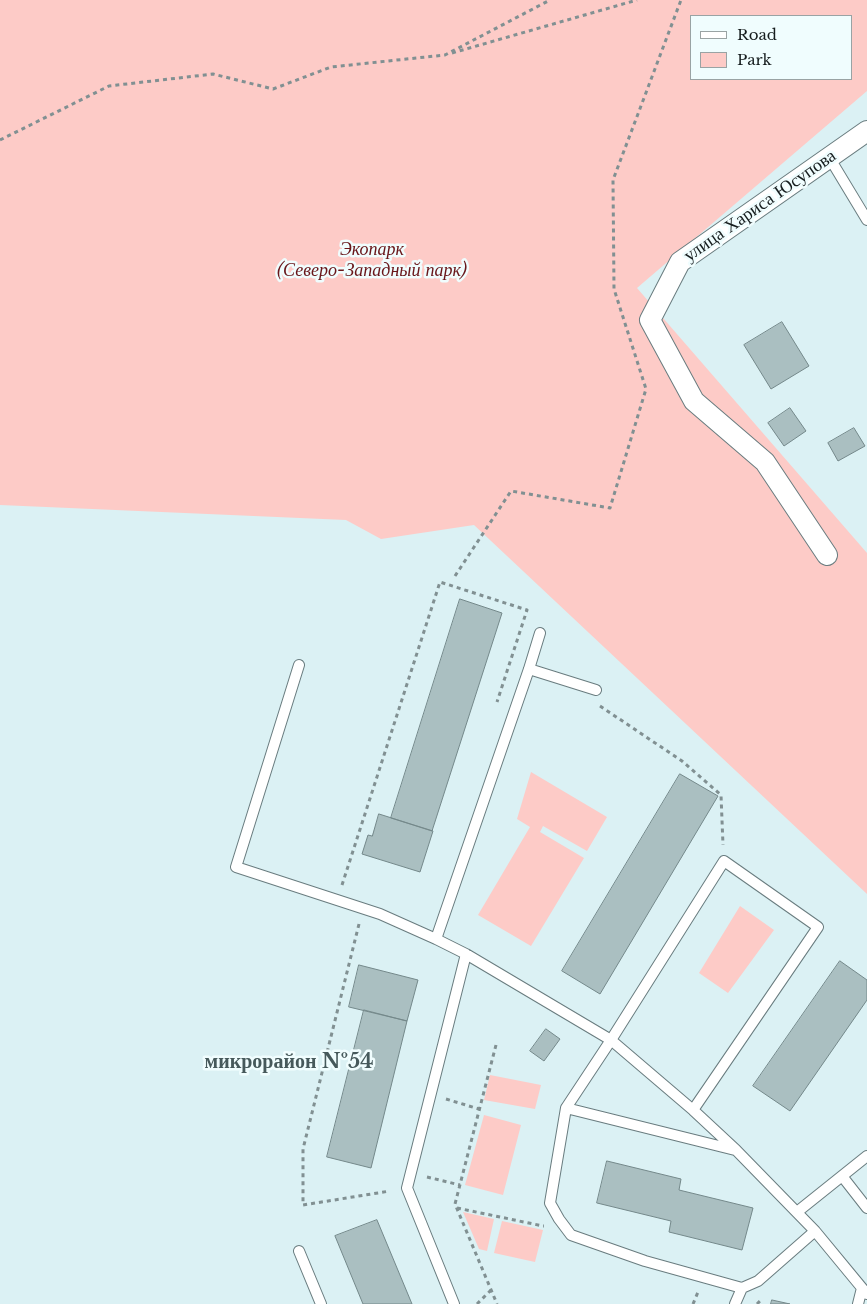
<!DOCTYPE html>
<html>
<head>
<meta charset="utf-8">
<style>
	body { margin:0 }
	#map { position:relative; width:867px; height:1304px; overflow:hidden; background:#dbf1f4; font-family:"Libre Baskerville",serif }
	canvas { display:block }
	.legend { position:absolute; left:690px; top:15px; width:162px; height:65px; box-sizing:border-box; background:#f0fdfe; border:1px solid #99a3a4; margin:0; padding:6px 9px; list-style:none; font-size:15px; color:#161d1e }
	.legend li { display:flex; align-items:center; gap:10px; height:25px }
	.legend b { width:25px; border:1px solid #99a3a4 }
</style>
</head>
<body>
<div id="map">
<canvas width="867" height="1304"></canvas>
<ul class="legend">
<li><b style="height:6px;background:#fff"></b>Road</li>
<li><b style="height:14px;background:#fdcbc7"></b>Park</li>
</ul>
</div>
<script>
const context = document.querySelector('canvas').getContext('2d');
context.lineJoin = 'round';
function paint(path, color) {
  context.fillStyle = color;
  context.fill(path, 'evenodd');
}
function strokePath(path, color, width, dash) {
  context.strokeStyle = color;
  context.lineWidth = width;
  context.lineCap = dash ? 'butt' : 'round';
  context.setLineDash(dash || []);
  context.stroke(path);
}
function write(font, color, halo, rows, align = 'center') {
  context.font = font + ' "Libre Baskerville",serif';
  context.lineWidth = 5;
  context.setLineDash([]);
  context.textBaseline = 'middle';
  context.strokeStyle = halo;
  context.fillStyle = color;
  for (const [text, x, y, turn = 0] of rows) {
    context.save();
    context.translate(x, y);
    context.rotate((+turn || 0) * Math.PI / 180);
    context.textAlign = isNaN(turn) ? turn : align;
    if (halo) context.strokeText(text, 0, 0);
    context.fillText(text, 0, 0);
    context.restore();
  }
}
const green = new Path2D(`
	M0,0H867V91L637,288L867,553V894L474,525L381,539L346,520L0,505ZM691,16H851V79H691Z
	M531,772L607,817L587,851L543,826L540,832L584,858L531,946L478,915L530,827L517,819Z
	M740,906L774,930L728,993L699,973Z
	M490,1075L541,1085L535,1109L484,1100Z
	M484,1115L521,1125L503,1195L465,1185Z
	M463,1212L494,1219L487,1251L479,1249Z
	M502,1221L543,1230L535,1262L494,1253Z`);
const building = new Path2D(`
	M782,322L809,366L771,389L744,345Z
	M790,408L806,431L784,446L768,423Z
	M854,428L865,446L838,461L828,443Z
	M460,599L502,613L432,831L391,818Z
	M680,774L718,796L600,994L562,971Z
	M379,814L433,831L420,872L362,854L368,835L372,836Z
	M840,961L867,980V1000L790,1111L753,1086Z
	M359,965L418,980L407,1021L349,1007Z
	M364,1010L407,1021L371,1168L327,1157Z
	M546,1029L560,1039L544,1061L530,1051Z
	M607,1161L681,1179L679,1190L753,1208L742,1250L669,1232L671,1221L597,1203Z
	M377,1220L412,1304H363L335,1236Z
	M772,1300L790,1304H771Z`);
const path = new Path2D(`
	M452,53L637,0
	M0,140L109,86L213,74L273,89L331,67L445,55L550,0
	M455,576L511,491L610,508L646,389L614,289L613,180L681,0
	M600,706L682,761L721,795L723,845
	M342,885L440,582L527,610L497,702
	M359,924L303,1149V1205L390,1191
	M496,1045L455,1204L497,1304
	M446,1099L479,1109
	M427,1177L460,1185
	M457,1208L543,1226H544
	M477,1304L491,1290
	M693,1304L698,1292
	M757,1304L762,1299`);
const service = new Path2D(`
	M829,157L867,220
	M299,665L236,867L380,914L436,939L466,954L611,1040L693,1110L736,1150L815,1231L867,1294
	M529,669L596,690
	M436,939L529,669L540,633
	M566,1108L735,1150
	M693,1110L818,927L724,861L611,1040L566,1108L550,1203L559,1219L571,1235L645,1261L742,1288
	M842,1176L867,1208
	M797,1212L867,1156
	M299,1251L321,1304
	M454,1304L407,1188L466,954
	M735,1304L742,1288L758,1281L815,1231
	M858,1304L862,1288`);
const minor = new Path2D(`
	M827,555L765,462L694,401L650,320L680,262L867,131`);
const streetNames = [
	["улица Хариса Юсупова",760,206,-35]
];
const parkNames = [
	["Экопарк",372,250],
	["(Северо-Западный парк)",372,271]
];
const quarterNames = [
	["микрорайон №54",289,1062]
];
paint(green, '#fdcbc7');
paint(building, '#aabfc1');
strokePath(building, '#74888a', 1);
strokePath(service, '#697c7f', 12);
strokePath(minor, '#697c7f', 22);
strokePath(path, '#819092', 3, [4, 4]);
strokePath(service, '#fff', 10);
strokePath(minor, '#fff', 20);
write('18px', '#161d1e', '#f0fdfe', streetNames);
write('italic 18px', '#69161a', '#f0fdfe', parkNames);
write('bold 20px', '#46595b', '#f0fdfe', quarterNames);
</script>
</body>
</html>
